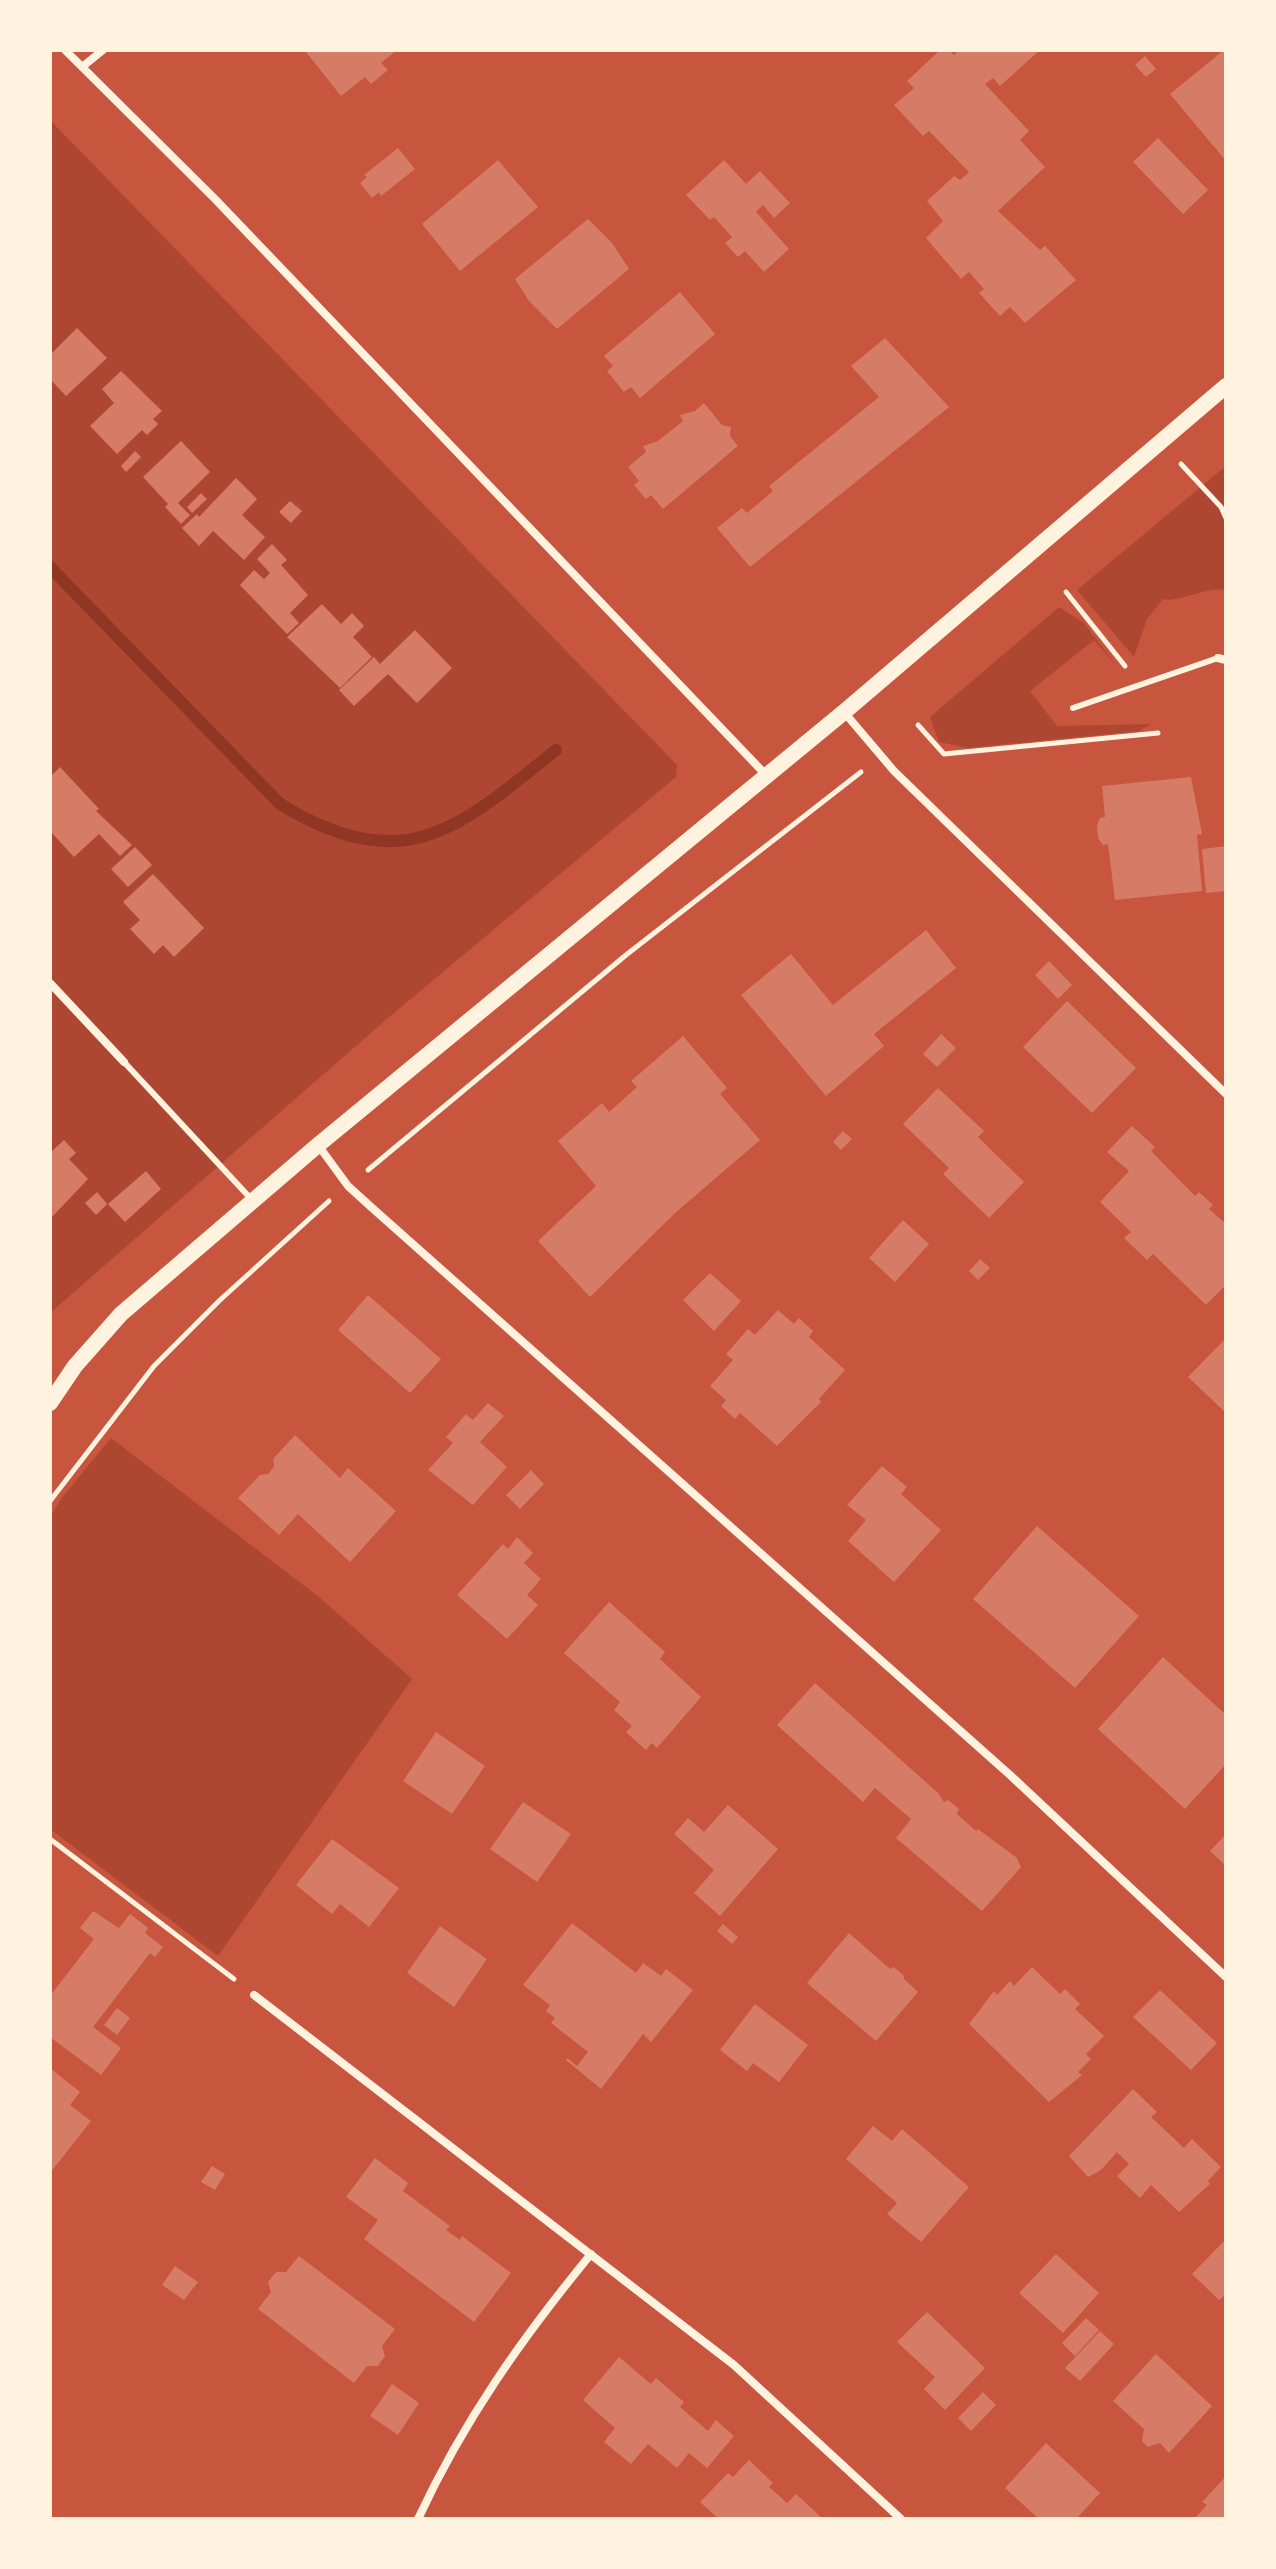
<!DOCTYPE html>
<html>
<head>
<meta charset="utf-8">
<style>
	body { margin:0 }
	#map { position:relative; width:1276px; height:2569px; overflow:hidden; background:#c8553d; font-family:Mulish,sans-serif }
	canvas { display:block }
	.frame { position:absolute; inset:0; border:52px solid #fff3e0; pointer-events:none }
</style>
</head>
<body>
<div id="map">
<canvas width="1276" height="2569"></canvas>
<div class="frame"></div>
</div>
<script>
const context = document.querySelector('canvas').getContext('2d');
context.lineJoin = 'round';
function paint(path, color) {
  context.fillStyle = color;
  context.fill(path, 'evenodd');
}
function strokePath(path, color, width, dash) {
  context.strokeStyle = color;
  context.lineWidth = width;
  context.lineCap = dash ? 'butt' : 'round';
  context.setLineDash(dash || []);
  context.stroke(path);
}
const green = new Path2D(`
	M50,120L677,765L676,777L388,1018L50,1313Z
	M1226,466V590C1202,587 1182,603 1163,599L1147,619L1134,657L1077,590Z
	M1059,607L1084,623L1118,668L1094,640L1030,691L1057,726L1151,724L1139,731L968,748L939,742L930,717Z
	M111,1438L319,1597L412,1679L218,1956L50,1829V1518L60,1500Z`);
const stream = new Path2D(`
	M50,567L280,804C404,879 457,830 556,750`);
const building = new Path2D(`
	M309,50H397L381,63L388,70L371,84L365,77L341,96L306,52Z
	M940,50H949L954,55L959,50H1040L1000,86L993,78L985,84L1029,131L1020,140L1045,167L998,211L1040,250L1045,246L1076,280L1025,323L1010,307L1000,316L979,293L984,289L969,272L961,279L926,238L943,221L927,201L954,176L960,180L969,172L929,131L923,136L894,105L914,88L907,81Z
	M1224,50H1226V161L1170,94Z
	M1145,56L1156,69L1146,77L1135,65Z
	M1158,138L1208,190L1183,214L1133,162Z
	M398,148L415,169L381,196L379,192L372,198L360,183L367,177L364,175Z
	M498,160L538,207L460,271L422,224Z
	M724,160L746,184L760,171L790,203L774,218L763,205L756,212L789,249L764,272L745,251L738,257L725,243L732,237L714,217L710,220L686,195Z
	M588,219L612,243L629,269L557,329L529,301L515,279Z
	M680,292L715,334L640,398L631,387L624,392L607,371L613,366L604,356Z
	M77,328L107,358L66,396L50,379V351L52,353Z
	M885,338L949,407L750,567L717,528L742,508L747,513L773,491L769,486L879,397L851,366Z
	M121,371L162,411L153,419L158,424L147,435L142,430L117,454L90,426L114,403L102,389Z
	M704,403L722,425L731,427L730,436L738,446L663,509L651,495L646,499L634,485L639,481L628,467L646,452L643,446L658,441L683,421L680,415L695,411Z
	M181,441L210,472L178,503L190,515L181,524L165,507L168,504L143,477Z
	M135,451L141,457L126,472L121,466Z
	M236,478L257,499L242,515L265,537L244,560L213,531L199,546L182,528L197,514L199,517Z
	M201,493L207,499L192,513L187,507Z
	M290,501L302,511L291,523L279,512Z
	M272,544L287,560L281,565L308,595L290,613L299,623L287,634L240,585L254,570L264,579L270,573L257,559Z
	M322,604L341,624L352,613L364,626L353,637L372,657L340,688L287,637Z
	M415,630L452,668L417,703L388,674L354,706L339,690L374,657L380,664Z
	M60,767L99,809L96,811L132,845L120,856L99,834L74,857L50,831V777Z
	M1191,777L1202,834L1197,835L1202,891L1115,900L1108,844L1103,845L1098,838L1097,826L1100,818L1105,817L1102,786Z
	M1226,846V891L1206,893L1202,849Z
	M135,847L152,865L128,887L111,869Z
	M153,874L204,928L174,957L163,945L154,954L130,929L140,920L123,902Z
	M926,930L956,968L874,1034L884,1046L826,1096L741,995L791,954L833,1005Z
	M1049,961L1072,985L1058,999L1035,975Z
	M1067,1001L1136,1068L1092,1113L1023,1047Z
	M941,1034L956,1048L937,1067L923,1054Z
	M683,1036L727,1088L720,1094L760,1140L674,1214L590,1297L538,1241L596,1186L558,1141L602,1103L609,1112L637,1087L631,1081Z
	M938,1088L984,1131L978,1137L1024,1182L989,1218L943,1174L949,1168L903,1124Z
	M1132,1126L1155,1147L1151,1151L1195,1196L1199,1192L1213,1205L1209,1209L1226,1224V1285L1206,1305L1153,1254L1147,1260L1124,1238L1131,1232L1100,1202L1129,1171L1107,1152Z
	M843,1131L852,1139L841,1150L833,1142Z
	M64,1140L76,1153L69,1159L88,1179L52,1217L50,1153Z
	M146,1171L161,1189L125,1222L108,1204Z
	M97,1192L107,1204L96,1215L85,1203Z
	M903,1220L929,1244L895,1282L869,1258Z
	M980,1259L990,1268L978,1280L969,1271Z
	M710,1273L741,1301L714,1331L683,1300Z
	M368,1295L441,1359L410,1393L338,1330Z
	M778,1310L794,1324L799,1318L813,1331L809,1337L845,1370L819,1399L821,1402L777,1446L740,1413L735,1419L721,1406L726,1400L710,1386L733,1360L726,1354L748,1329L755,1335Z
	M1226,1338V1413L1188,1377Z
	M488,1403L504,1416L480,1442L507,1467L473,1505L428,1470L453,1443L446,1437L466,1414L473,1420Z
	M295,1435L340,1478L348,1468L396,1511L350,1562L298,1514L279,1535L238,1498L260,1475L268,1474L274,1467L273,1459Z
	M882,1466L907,1487L901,1494L941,1530L894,1582L848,1541L866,1520L847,1505Z
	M531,1470L544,1484L520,1509L506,1495Z
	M1037,1526L1139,1616L1075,1688L973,1599Z
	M517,1537L533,1553L524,1563L541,1579L527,1595L538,1605L507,1639L457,1595L503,1544L508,1549Z
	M609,1602L665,1652L660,1659L701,1697L657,1748L652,1743L646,1750L626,1732L632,1726L614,1710L620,1702L564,1653Z
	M1163,1657L1226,1715V1764L1185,1809L1098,1729Z
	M815,1683L938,1793L944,1802L948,1800L959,1809L957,1814L976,1831L978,1829L1017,1858L1021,1867L982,1911L896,1838L911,1819L875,1788L863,1802L777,1725Z
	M436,1732L485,1766L452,1814L403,1781Z
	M523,1802L571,1834L537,1882L490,1849Z
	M728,1805L778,1849L720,1916L694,1893L714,1870L674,1834L688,1818L704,1832Z
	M1226,1834V1866L1210,1851Z
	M332,1839L399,1888L369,1927L340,1904L332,1914L296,1885Z
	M93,1911L119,1928L130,1914L148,1928L145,1933L163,1947L155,1957L150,1953L93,2027L121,2048L101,2075L50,2037V1996L94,1939L80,1928Z
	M572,1923L636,1973L643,1963L661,1976L666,1969L693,1990L651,2042L643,2034L601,2089L566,2060L567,2058L577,2066L588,2052L551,2023L555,2018L546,2011L550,2005L523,1985Z
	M723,1924L738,1937L732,1944L717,1931Z
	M440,1926L487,1959L454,2007L407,1973Z
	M849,1933L890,1969L894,1967L904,1976V1979L918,1992L876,2041L807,1983Z
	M1032,1967L1060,1994L1065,1989L1080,2004L1075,2009L1104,2036L1086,2054L1091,2059L1078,2072L1082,2075L1049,2102L969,2024L994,1991L997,1995L1010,1981L1014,1986Z
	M1160,1990L1217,2043L1191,2070L1133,2017Z
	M755,2004L808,2045L779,2082L753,2063L747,2071L720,2050Z
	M117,2008L130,2018L117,2035L104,2025Z
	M50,2068L80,2092L70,2105L91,2121L50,2173Z
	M1133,2089L1157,2112L1151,2117L1184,2148L1192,2139L1221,2167L1208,2181L1210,2184L1179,2212L1151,2185L1140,2198L1117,2176L1129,2164L1117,2152L1101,2170L1088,2177L1069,2156Z
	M873,2126L892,2141L902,2129L969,2187L921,2242L887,2214L897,2203L846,2159Z
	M375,2158L408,2183L403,2191L450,2226L446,2230L460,2240L462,2236L511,2273L474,2322L364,2239L378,2220L346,2197Z
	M212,2166L225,2174L215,2190L201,2182Z
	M1226,2239V2294L1219,2300L1192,2274Z
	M1056,2254L1099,2293L1063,2333L1019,2293Z
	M299,2256L395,2329L382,2346L385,2356L378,2366H367L354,2383L258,2309L271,2292L268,2282L276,2272H286Z
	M175,2266L198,2282L184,2300L162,2285Z
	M927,2312L985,2368L945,2410L924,2389L935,2377L897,2342Z
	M1086,2318L1099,2330L1075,2356L1062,2343Z
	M1100,2331L1114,2344L1080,2381L1065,2368Z
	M1156,2354L1212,2406L1169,2453L1160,2443L1148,2447L1142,2441L1144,2429L1113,2401Z
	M619,2357L651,2384L656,2378L684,2402L680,2407L708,2431L716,2420L734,2436L707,2468L689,2453L677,2468L648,2444L631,2464L604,2442L615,2428L583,2400Z
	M392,2384L419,2403L398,2435L370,2416Z
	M983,2392L996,2405L971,2431L958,2418Z
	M1046,2443L1100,2493L1076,2519H1039L1005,2488Z
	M749,2460L773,2483L769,2487L787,2503L796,2494L823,2519H719L700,2502L728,2473L733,2477Z
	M1226,2476V2519H1194L1207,2505L1202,2502Z`);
const path = new Path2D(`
	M1181,464L1221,507L1226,518
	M1066,592L1125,666
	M918,725L944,754L1158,733
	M368,1170L626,955L861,772
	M50,1501L154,1366L220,1300L329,1201
	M50,1839L234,1979`);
const service = new Path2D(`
	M1073,708L1218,658
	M124,1062L253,1201`);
const minor = new Path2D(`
	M65,50L215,199L766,775
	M82,67L103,50
	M1218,658L1226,660
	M844,712L894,771L1226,1094
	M50,983L124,1062
	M318,1145L348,1186L370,1206L1010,1775L1226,1977
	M254,1995L734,2365L901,2519
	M418,2519C464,2420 522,2338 591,2254`);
const secondary = new Path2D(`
	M50,1403L75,1366L121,1314L318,1145L844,712L1226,386`);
paint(green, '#ae4732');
strokePath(stream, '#8f3625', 12);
paint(building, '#d67c66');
strokePath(path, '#fff3e0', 5);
strokePath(service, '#fff3e0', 6);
strokePath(minor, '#fff3e0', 8);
strokePath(secondary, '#fff3e0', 16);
</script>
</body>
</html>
